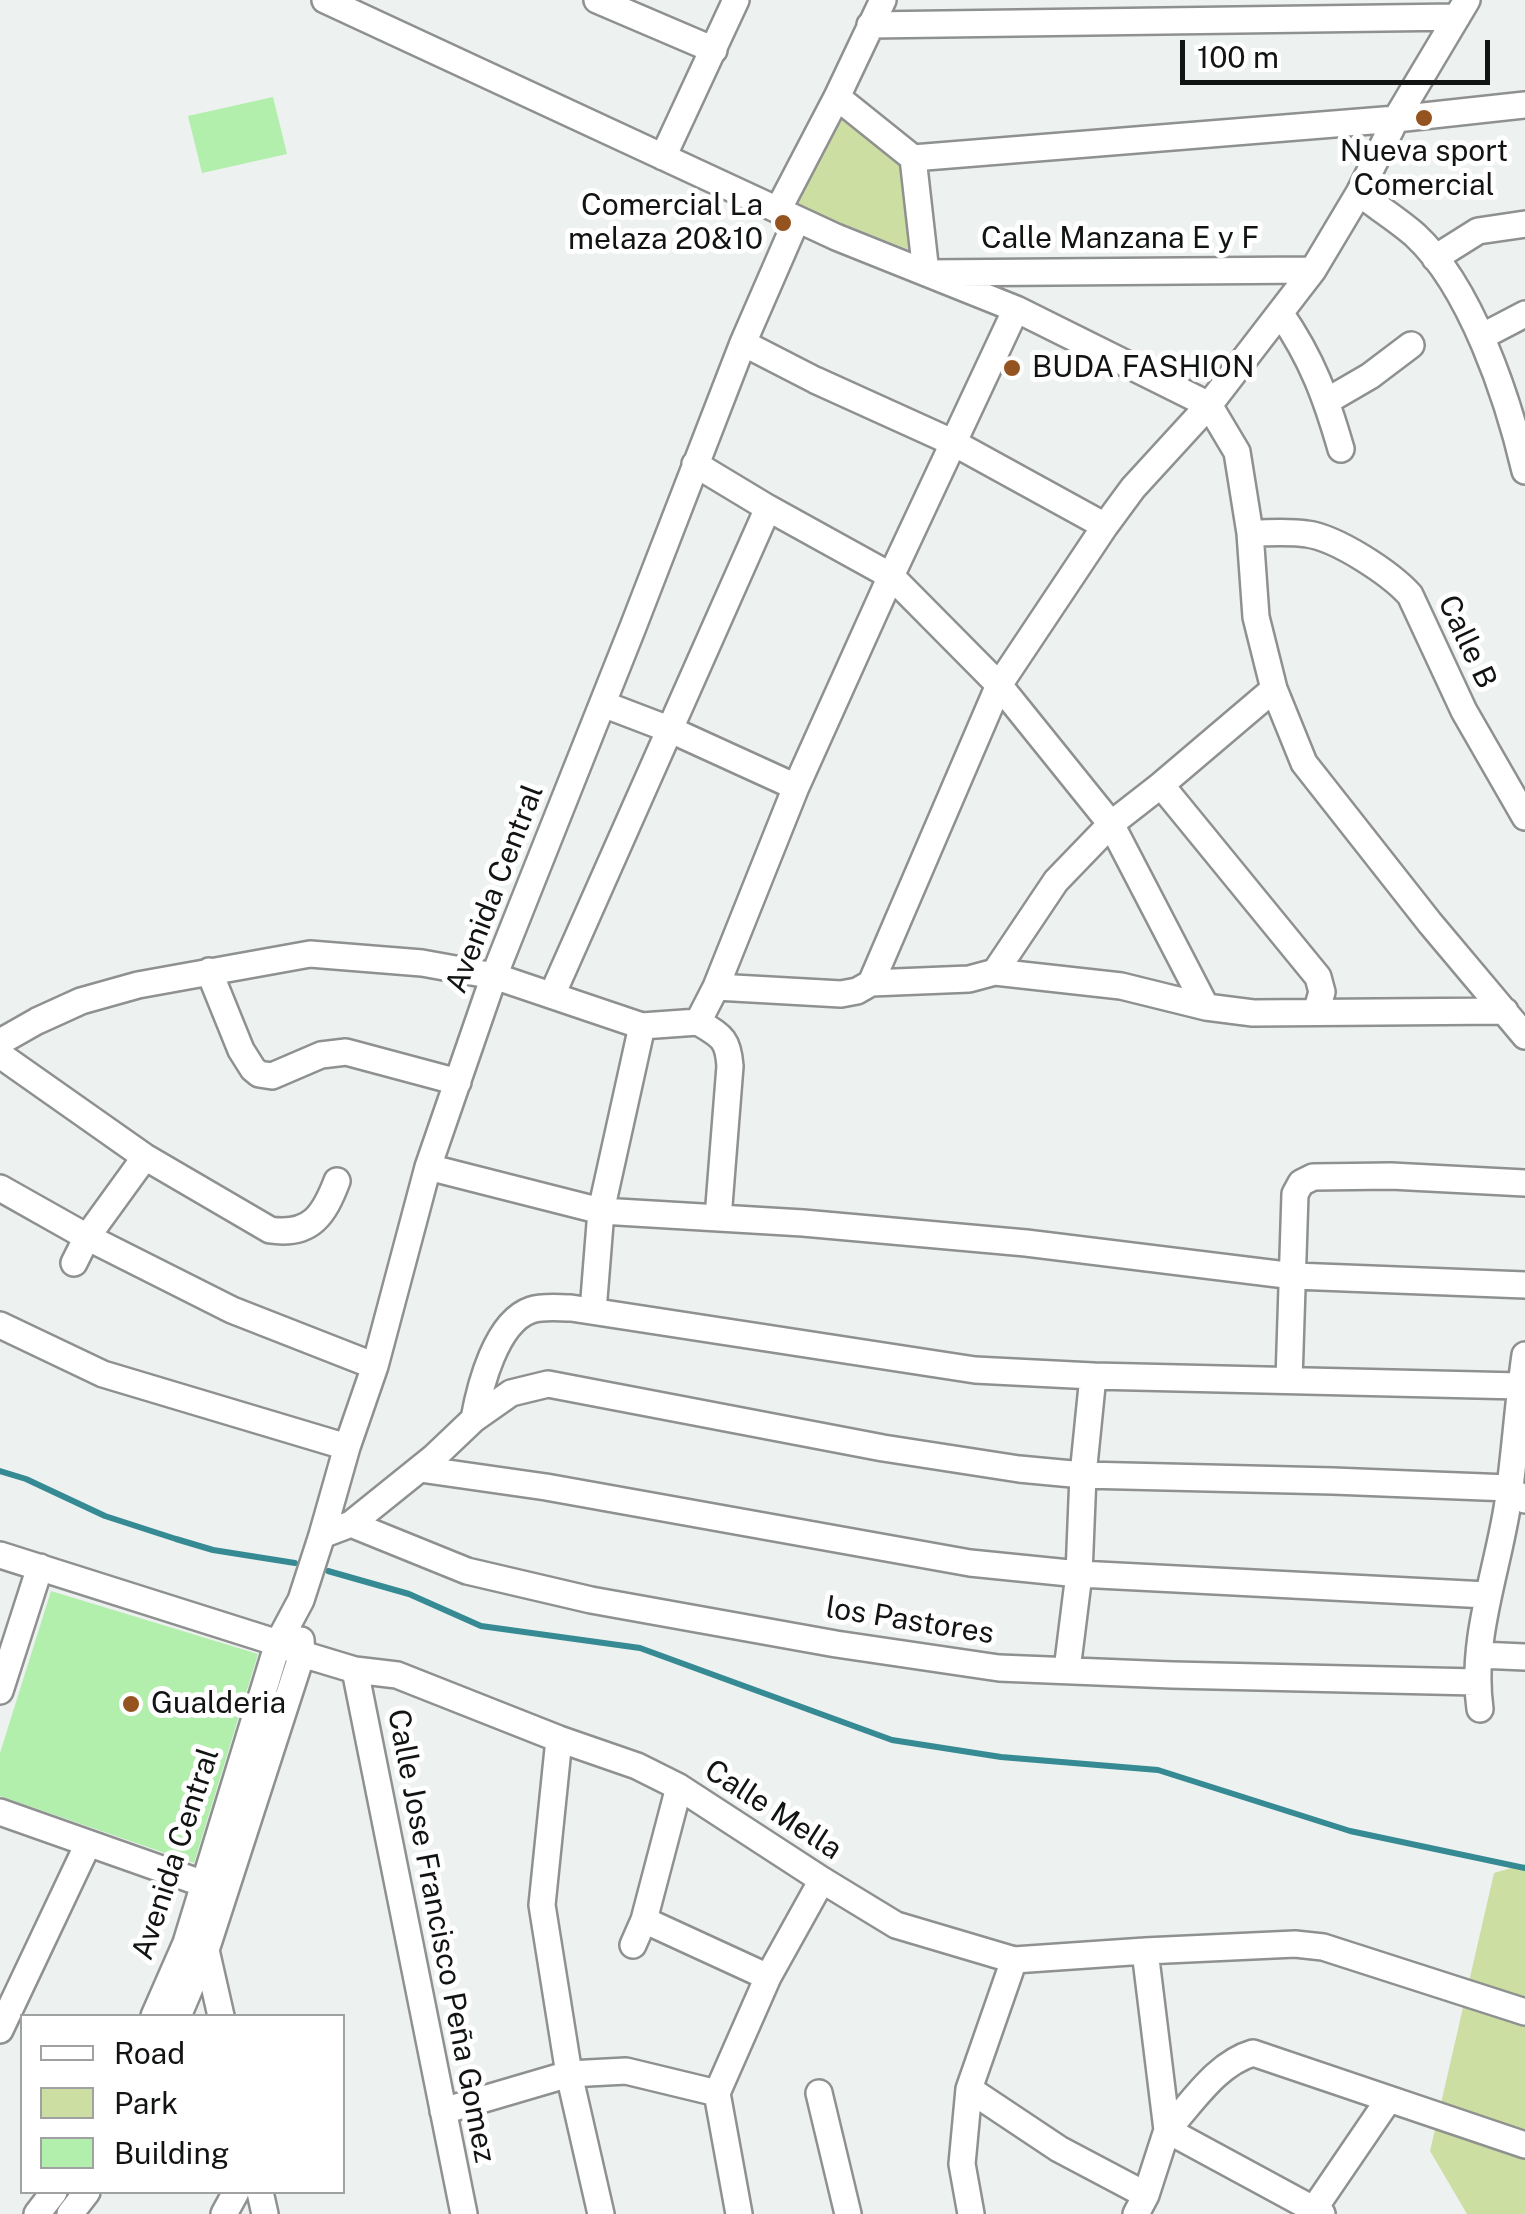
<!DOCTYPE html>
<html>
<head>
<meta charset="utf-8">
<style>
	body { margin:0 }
	#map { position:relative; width:1525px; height:2214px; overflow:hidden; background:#edf1ef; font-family:"Public Sans",sans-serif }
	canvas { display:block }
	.legend { position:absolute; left:20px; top:2014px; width:325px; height:180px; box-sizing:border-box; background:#fff; border:2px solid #a0a1a1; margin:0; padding:12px 18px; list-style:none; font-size:30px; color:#121413 }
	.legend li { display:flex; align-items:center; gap:20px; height:50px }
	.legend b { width:50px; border:2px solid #a0a1a1 }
	.scale { position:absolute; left:1180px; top:40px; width:310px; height:45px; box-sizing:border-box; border:5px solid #121413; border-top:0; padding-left:12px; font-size:30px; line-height:35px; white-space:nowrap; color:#121413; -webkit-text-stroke:8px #fff; paint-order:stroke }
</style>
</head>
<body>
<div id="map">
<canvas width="1525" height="2214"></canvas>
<ul class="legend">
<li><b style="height:12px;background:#fff"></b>Road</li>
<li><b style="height:28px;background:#cddea3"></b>Park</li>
<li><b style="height:28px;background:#b2eeac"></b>Building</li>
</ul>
<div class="scale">100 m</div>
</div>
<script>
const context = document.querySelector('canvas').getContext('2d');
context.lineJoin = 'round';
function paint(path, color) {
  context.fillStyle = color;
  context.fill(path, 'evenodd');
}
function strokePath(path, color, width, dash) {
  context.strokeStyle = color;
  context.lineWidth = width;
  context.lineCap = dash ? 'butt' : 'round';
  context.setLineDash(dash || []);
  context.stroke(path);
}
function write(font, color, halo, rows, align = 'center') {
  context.font = font + ' "Public Sans",sans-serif';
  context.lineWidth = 10;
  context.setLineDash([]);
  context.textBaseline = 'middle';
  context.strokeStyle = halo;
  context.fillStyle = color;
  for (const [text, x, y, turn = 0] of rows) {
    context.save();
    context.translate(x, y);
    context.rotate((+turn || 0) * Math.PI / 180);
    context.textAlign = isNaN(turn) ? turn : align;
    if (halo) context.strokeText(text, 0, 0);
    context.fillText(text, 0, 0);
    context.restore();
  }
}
const green = new Path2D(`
	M841,111L907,164L910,250L797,206Z
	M1525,1864V2214H1467L1430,2151L1494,1873Z`);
const stream = new Path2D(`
	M0,1471L26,1479L105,1516L176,1539L213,1550L295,1563
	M328,1571L409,1594L481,1626L640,1648L892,1740L1001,1757L1158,1770L1350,1831L1525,1868`);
const building = new Path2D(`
	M273,97L287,154L202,173L188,116Z
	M51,1591L258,1654L194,1863L0,1796V1753Z`);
const street = new Path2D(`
	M325,0L836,237L1016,309L1209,405L1237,452L1250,533L1256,617L1274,689L1304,763L1430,923L1525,1036
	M597,0L714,50
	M870,25L1457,17
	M837,97L913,158L926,273L1313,270
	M663,157L736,0
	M913,158L1396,119L1525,105
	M1359,193C1377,207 1398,220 1415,235C1471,287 1508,398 1525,471
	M778,210L837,97L883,0
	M1435,258L1478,231L1525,224
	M1281,314C1312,359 1326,397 1341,449
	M1481,337L1525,314
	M743,343L815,380L954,443L1105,526
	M1327,401L1370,376L1411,345
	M695,464L768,508L891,576L999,685L1111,824L1206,1007
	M1250,533C1269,533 1289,531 1307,534C1337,538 1390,573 1410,595L1464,711L1525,817
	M603,704L671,730L796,787
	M1161,785L1318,977L1322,992L1316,1012
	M209,971L241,1050L253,1069L259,1074L272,1076L321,1055L346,1052L458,1082
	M995,972L1056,881L1111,824L1161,785L1274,689
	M871,983L999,685L1105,526L1133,488L1209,405L1313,270L1359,193L1396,119L1467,0
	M716,987L796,787L891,576L1016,309
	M552,995L768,508
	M698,1022C721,1036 728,1038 730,1066L718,1218
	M0,1042L37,1021L81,1001L138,985L310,954L422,963L494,976L642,1026L698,1022L716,987L841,994L857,991L871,983L969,979L995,972L1121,986L1206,1007L1253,1013L1505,1011
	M0,1055L145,1157L270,1230C311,1236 324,1215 337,1181
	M428,1167L601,1211L803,1223L1026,1243L1294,1276L1525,1285
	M0,1188L87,1237L232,1310L375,1366
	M74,1263L87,1237L145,1157
	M593,1311L601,1211L642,1026
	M0,1325L103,1374L347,1447
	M1289,1380L1295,1194L1301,1183L1313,1177L1391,1176L1525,1183
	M474,1419C480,1386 496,1322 531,1310C543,1306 558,1308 571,1308L975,1370L1093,1376L1520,1386
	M420,1469L546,1487L970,1563L1079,1574L1487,1595
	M351,1524L467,1571L591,1600L836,1644L999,1668L1172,1675L1476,1682
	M322,1535L351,1524L433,1458L474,1419L511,1393L548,1384L883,1448L1019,1469L1083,1475L1333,1481L1509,1488L1525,1500
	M0,1555L278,1643L302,1654L355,1670L397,1675L559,1739L637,1766L679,1787L822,1880L896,1925L1014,1960L1145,1951L1295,1944L1323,1947L1525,2012
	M1479,1655L1525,1657
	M355,1670L464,2214
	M1067,1670L1079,1574L1083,1475L1093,1376
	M0,1691L40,1567
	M1480,1709C1470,1639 1498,1570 1508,1502C1515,1453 1518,1403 1525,1355
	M559,1739L542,1905L569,2074L601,2214
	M0,1812L204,1884
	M644,1920L768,1977
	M633,1945L644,1920L679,1787
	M206,1950L221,2016
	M154,2016L186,1943L278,1643L301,1600L322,1535L347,1447L375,1366L428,1167L494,976L633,627L743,343L797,219
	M178,2016L206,1950L302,1654L301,1640
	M0,2030L88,1844
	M969,2089L1059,2149L1146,2195
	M819,2093L848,2214
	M443,2111L569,2074L626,2071L717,2093
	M260,2192L265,2214
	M1314,2209L1389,2099
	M37,2214L54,2192
	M70,2214L87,2192
	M224,2214L236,2192
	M739,2214L717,2093L768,1977L822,1880
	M971,2214L962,2164L969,2089L1014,1960
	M1136,2214L1146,2195L1167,2130L1145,1951
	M1322,2214L1167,2130C1193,2102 1216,2064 1253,2053L1525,2145`);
const markers = [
	[1424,118,10,"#95541f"],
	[783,223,10,"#95541f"],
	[1012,368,10,"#95541f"],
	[131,1704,10,"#95541f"]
];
const poiNames = [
	["Nueva sport",1424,152,"center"],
	["Comercial",1424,186,"center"],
	["Comercial La",763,206,"right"],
	["melaza 20&10",763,240,"right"],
	["BUDA FASHION",1032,368],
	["Gualderia",151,1704]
];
const streetNames = [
	["Calle Manzana E y F",1120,239],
	["Calle B",1467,642,65],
	["Avenida Central",495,889,-69],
	["los Pastores",910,1621,9],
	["Calle Mella",773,1810,33],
	["Avenida Central",176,1854,-72],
	["Calle Jose Francisco Peña Gomez",441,1936,79]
];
paint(green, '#cddea3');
strokePath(stream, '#368a94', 6);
paint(building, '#b2eeac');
strokePath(street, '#8e918f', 30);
strokePath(street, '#fff', 25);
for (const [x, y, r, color] of markers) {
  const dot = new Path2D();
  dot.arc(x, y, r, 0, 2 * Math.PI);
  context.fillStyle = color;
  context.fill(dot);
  strokePath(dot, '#fff', 4);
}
write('30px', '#121413', '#fff', poiNames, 'left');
write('30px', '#121413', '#fff', streetNames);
</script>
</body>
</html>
